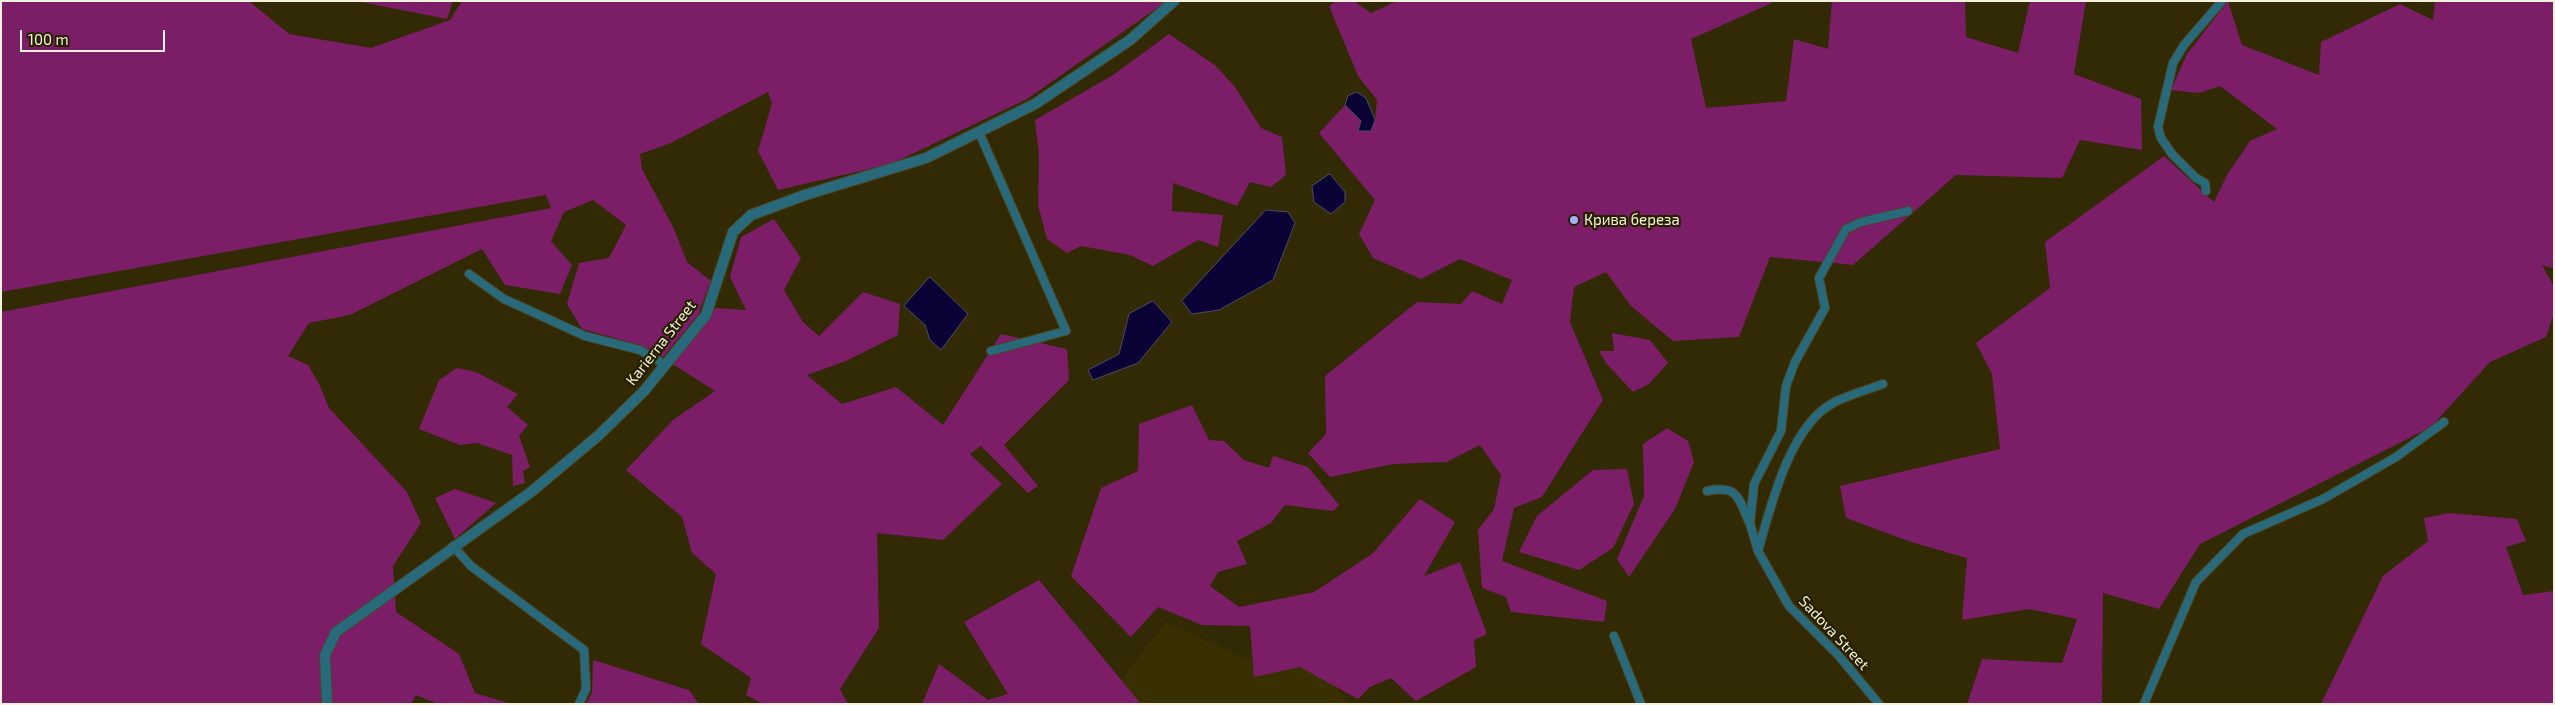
<!DOCTYPE html>
<html>
<head>
<meta charset="utf-8">
<style>
	body { margin:0 }
	#map { position:relative; width:2555px; height:705px; overflow:hidden; background:#312a04; font-family:"Exo 2",sans-serif }
	canvas { display:block }
	.frame { position:absolute; inset:0; border:2px solid #f4f1dc; pointer-events:none }
	.scale { position:absolute; left:20px; top:30px; width:145px; height:22px; box-sizing:border-box; border:2px solid #f4f1dc; border-top:0; padding-left:6px; font-size:15px; line-height:18px; white-space:nowrap; color:#f4f1dc; -webkit-text-stroke:4px #272000; paint-order:stroke }
</style>
</head>
<body>
<div id="map">
<canvas width="2555" height="705"></canvas>
<div class="frame"></div>
<div class="scale">100 m</div>
</div>
<script>
const context = document.querySelector('canvas').getContext('2d');
context.lineJoin = 'round';
function paint(path, color) {
  context.fillStyle = color;
  context.fill(path, 'evenodd');
}
function strokePath(path, color, width, dash) {
  context.strokeStyle = color;
  context.lineWidth = width;
  context.lineCap = dash ? 'butt' : 'round';
  context.setLineDash(dash || []);
  context.stroke(path);
}
function write(font, color, halo, rows, align = 'center') {
  context.font = font + ' "Exo 2",sans-serif';
  context.lineWidth = 4.5;
  context.setLineDash([]);
  context.textBaseline = 'middle';
  context.strokeStyle = halo;
  context.fillStyle = color;
  for (const [text, x, y, turn = 0] of rows) {
    context.save();
    context.translate(x, y);
    context.rotate((+turn || 0) * Math.PI / 180);
    context.textAlign = isNaN(turn) ? turn : align;
    if (halo) context.strokeText(text, 0, 0);
    context.fillText(text, 0, 0);
    context.restore();
  }
}
const built = new Path2D(`
	M1166,622L1251,661L1293,658L1310,654L1349,704H1102Z`);
const green = new Path2D(`
	M1,1H249L289,34L371,48L450,20L462,1H1167L1027,99L891,164L778,190L758,151L772,103L768,92L671,143L640,154L642,169L674,229L687,262L711,281L698,315L663,357L640,345L582,329L567,304L579,263L609,258L626,225L593,200L564,212L551,241L572,265L560,294L505,285L482,249L350,315L309,323L288,356L308,365L319,384L329,408L407,492L421,523L393,566L396,612L459,654L475,693L512,704H438L416,695L411,704H1V312L551,208L546,195L1,292Z
	M356,1H453L447,19Z
	M1336,1H1354L1371,13L1397,1H1772V3L1691,39L1706,108L1786,101L1794,39L1828,49L1832,1H1965L1966,37L2018,53L2030,1H2086L2074,74L2141,99L2142,150L2080,140L2062,178L1956,175L1853,265L1770,257L1739,337L1673,341L1631,306L1606,272L1574,287L1570,322L1603,400L1542,497L1514,508L1502,561L1607,601L1604,622L1511,612L1506,597L1482,588L1478,530L1494,509L1501,475L1480,445L1447,462L1393,464L1330,477L1308,453L1326,434L1325,376L1417,302L1461,304L1472,291L1502,304L1512,280L1460,259L1421,279L1373,258L1359,234L1375,200L1319,133L1345,105L1361,121L1358,131H1371L1375,120L1377,100L1358,76L1329,6Z
	M2228,1L2242,45L2319,75L2321,42L2400,4L2433,20L2435,1H2554V269L2542,265L2554,286V313L2546,337L2490,362L2431,427L2200,544L2159,609L2103,593L2102,704H1967L1982,659L2062,663L2077,619L2029,609L1962,620L1967,558L1911,542L1846,518L1840,486L2000,449L1992,374L1976,343L2050,288L2045,242L2164,156L2214,202L2227,175L2250,141L2277,129L2220,86L2199,93L2171,90L2187,54Z
	M1169,34L1216,66L1235,87L1261,128L1282,137L1286,175L1271,187L1250,182L1237,206L1173,183L1172,211L1223,215L1218,247L1198,240L1153,266L1130,255L1081,246L1067,253L1047,239L1038,205L1039,156L1035,120L1113,75Z
	M774,219L801,258L784,290L803,322L819,336L863,292L900,304L898,335L846,361L807,375L842,404L896,387L943,425L1001,334L1067,349L1069,380L1004,445L1038,486L1028,493L981,446L970,454L1002,484L943,540L877,533L879,628L840,689L848,704H763L746,695L751,678L701,644L716,574L692,553L682,517L626,470L673,420L715,391L671,363L715,308L746,310L730,277L741,237Z
	M1612,333L1650,340L1668,363L1649,384L1633,392L1606,363L1599,351H1614Z
	M457,368L476,372L518,394L507,407L528,425L519,436L530,467L523,471L525,483L513,486L512,455L477,443L460,445L419,429L439,380Z
	M1192,405L1209,440L1224,441L1244,460L1269,468L1273,456L1308,467L1339,505L1333,511L1285,505L1271,523L1237,541L1247,564L1218,572L1210,586L1239,607L1314,592L1372,554L1420,499L1455,522L1424,576L1460,562L1487,634L1474,640L1476,667L1416,701L1391,678L1370,687L1358,699L1300,667L1254,677L1250,626L1202,625L1158,607L1131,637L1071,576L1101,488L1138,471L1139,424Z
	M1667,428L1688,441L1694,462L1675,509L1629,577L1617,559L1644,496L1643,444Z
	M1627,469L1634,504L1613,548L1579,570L1519,552L1537,516L1593,470Z
	M455,489L496,503L455,539L435,498Z
	M2449,513L2517,519L2526,541L2506,547L2523,595L2554,591V704H2321L2383,576L2428,541L2424,518Z
	M1039,580L1141,704H922L939,664L988,700L1008,694L964,622Z
	M593,660L689,690L699,704H586L592,693Z`);
const water = new Path2D(`
	M1357,92L1366,98L1375,120L1371,131H1358L1361,121L1345,105L1348,96Z
	M1330,174L1345,192V202L1331,214L1314,202L1312,186Z
	M1266,210L1288,212L1295,223L1273,280L1219,310L1192,314L1182,301Z
	M930,277L968,314L941,350L930,340L925,325L904,306Z
	M1153,301L1172,322L1138,363L1093,380L1088,370L1119,354L1129,314Z`);
const minor = new Path2D(`
	M979,132L1066,331L991,351
	M2206,191L2205,183L2196,178L2172,154L2161,138L2158,127L2173,63L2184,45L2222,1
	M469,274L504,299L524,308L585,336L640,350L664,364
	M1707,491C1738,485 1738,497 1749,522
	M453,546L471,566L584,650L586,689L579,704
	M1758,551C1771,506 1789,427 1833,403C1848,395 1867,390 1883,384
	M1614,636L1641,704
	M1879,704L1839,656L1789,606L1758,551L1750,524L1754,484L1781,431L1786,386L1795,362L1825,308L1819,278L1846,229L1861,222L1908,211
	M2144,704L2196,582L2243,534L2323,499L2396,457L2444,422`);
const tertiary = new Path2D(`
	M327,704L325,655L336,632L531,492L599,435L644,391L706,315L733,232L751,215L805,195L926,158L1035,104L1130,40L1174,1`);
const markers = [
	[1574,220,5,"#a8b0fc"]
];
const poiNames = [
	["Крива береза",1584,220]
];
const streetNames = [
	["Karierna Street",661,343,-52],
	["Sadova Street",1834,633,47]
];
paint(built, '#383000');
paint(green, '#7c1d67');
paint(water, '#0a0235');
strokePath(water, '#504a67', 1);
strokePath(minor, '#4c4622', 10);
strokePath(tertiary, '#4c4622', 12);
strokePath(minor, '#286a7b', 8);
strokePath(tertiary, '#286a7b', 10);
for (const [x, y, r, color] of markers) {
  const dot = new Path2D();
  dot.arc(x, y, r, 0, 2 * Math.PI);
  context.fillStyle = color;
  context.fill(dot);
  strokePath(dot, '#272000', 2);
}
write('15px', '#f4f1dc', '#272000', poiNames, 'left');
write('15px', '#f4f1dc', '#272000', streetNames);
</script>
</body>
</html>
